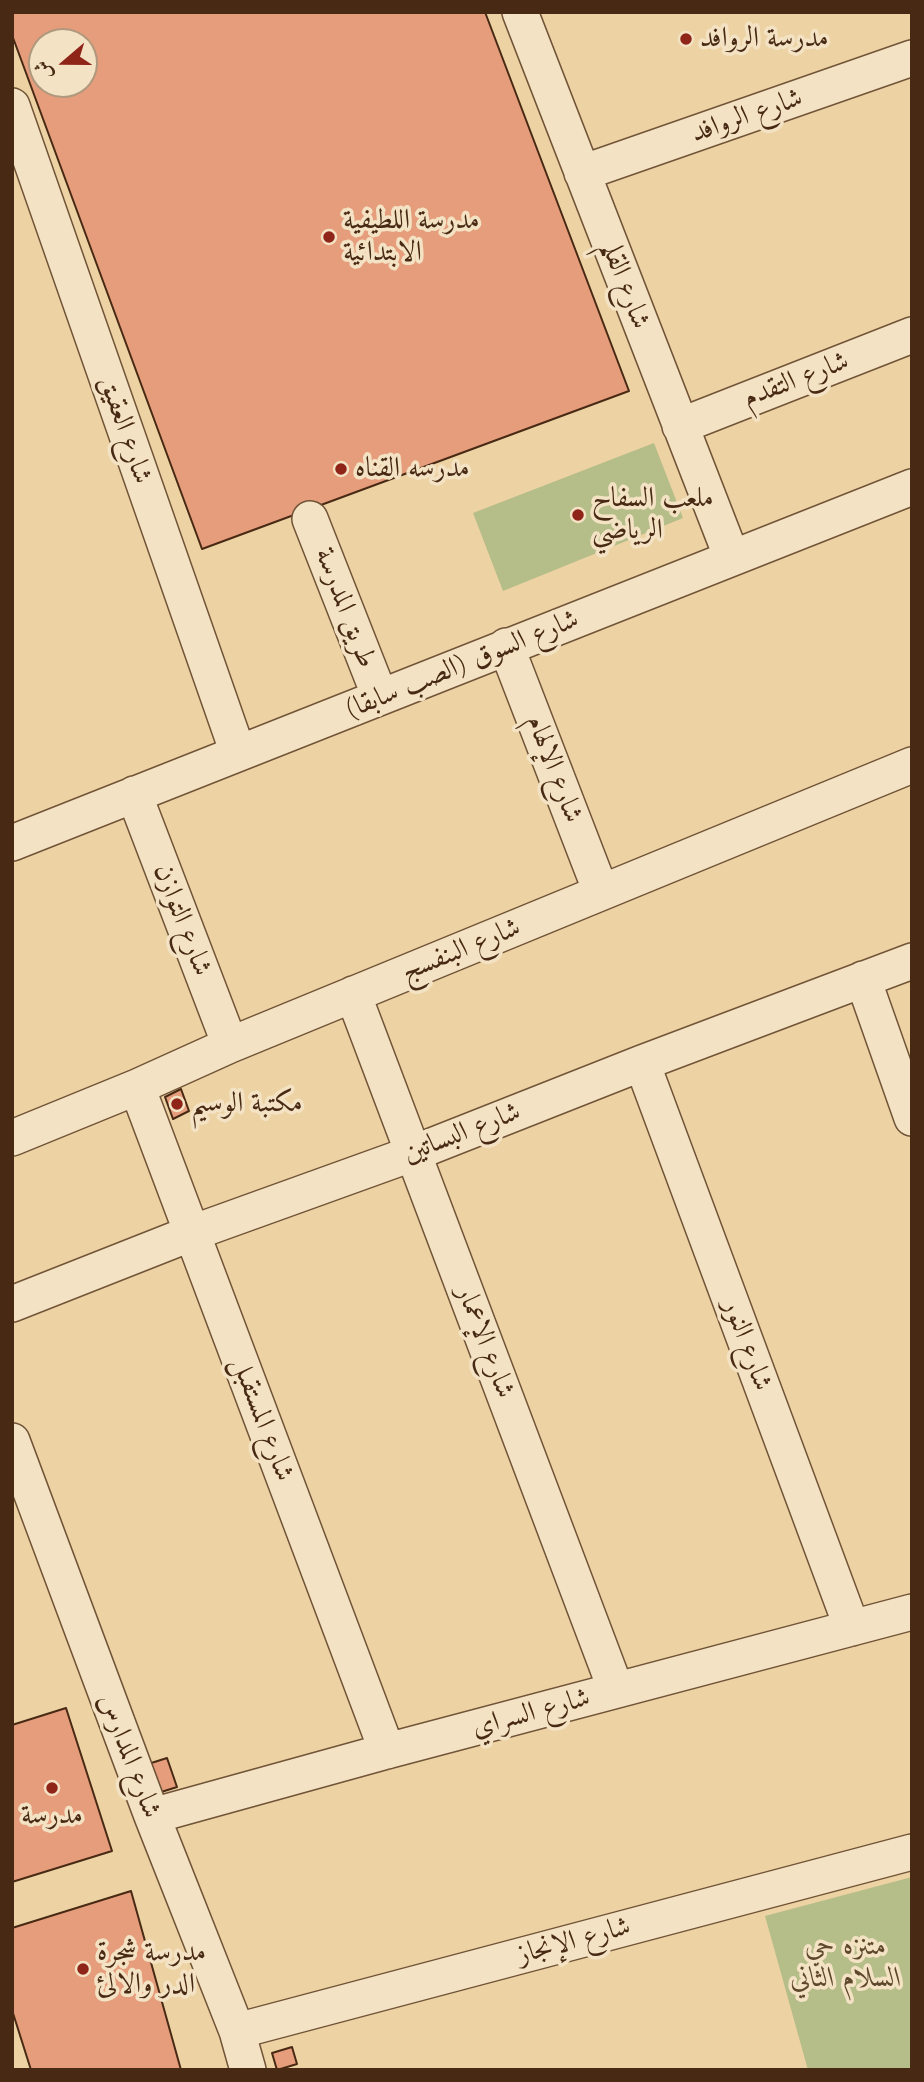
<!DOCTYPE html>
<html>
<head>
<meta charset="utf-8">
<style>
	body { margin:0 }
	#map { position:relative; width:924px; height:2082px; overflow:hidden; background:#edd2a3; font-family:"Old Standard TT",Amiri,serif }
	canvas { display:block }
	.frame { position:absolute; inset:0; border:14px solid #482a14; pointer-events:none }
	.north { position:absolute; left:28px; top:28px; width:70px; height:70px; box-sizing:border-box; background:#f3e2c3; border:2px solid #af987d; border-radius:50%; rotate:250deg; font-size:19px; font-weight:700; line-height:28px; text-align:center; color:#482a14 }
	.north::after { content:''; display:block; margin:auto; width:24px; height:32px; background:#8f2418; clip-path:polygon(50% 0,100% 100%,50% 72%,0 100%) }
</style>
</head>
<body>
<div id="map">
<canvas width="924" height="2082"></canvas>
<div class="frame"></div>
<div class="north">ش</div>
</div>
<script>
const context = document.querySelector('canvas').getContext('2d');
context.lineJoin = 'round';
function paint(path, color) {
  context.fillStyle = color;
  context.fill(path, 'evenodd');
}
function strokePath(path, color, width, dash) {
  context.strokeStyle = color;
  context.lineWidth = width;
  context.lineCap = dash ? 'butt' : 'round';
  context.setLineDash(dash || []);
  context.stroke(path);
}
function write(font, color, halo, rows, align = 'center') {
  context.font = font + ' "Old Standard TT",Amiri,serif';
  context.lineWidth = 7;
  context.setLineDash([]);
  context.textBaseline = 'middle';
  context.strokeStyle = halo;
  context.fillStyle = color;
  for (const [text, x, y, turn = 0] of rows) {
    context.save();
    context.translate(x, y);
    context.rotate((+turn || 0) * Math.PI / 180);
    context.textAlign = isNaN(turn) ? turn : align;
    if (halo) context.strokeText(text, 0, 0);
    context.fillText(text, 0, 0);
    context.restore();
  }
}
const green = new Path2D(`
	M654,443L683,518L503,591L473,513Z
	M912,1877V2067L901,2070H808L765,1916Z`);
const building = new Path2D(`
	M12,12H485L629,391L202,549L12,35ZM42,42H84V84H42Z
	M181,1089L189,1111L173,1119L165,1097Z
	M66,1708L112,1851L12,1882V1725Z
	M167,1758L177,1787L155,1794L145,1765Z
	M131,1891L181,2070H31L12,2010V1928Z
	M292,2047L297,2064L277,2070L272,2053Z`);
const minor = new Path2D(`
	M520,12L732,558
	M12,106L238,753
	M582,173L912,58
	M680,426L912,335
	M310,519L380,697
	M506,646L601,892
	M134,794L230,1045
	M12,843L912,487
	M863,979L912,1118
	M353,994L616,1690
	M642,1063L852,1628
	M137,1087L387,1751
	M12,1138L137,1087L230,1045L912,765
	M12,1304L192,1233L414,1153L642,1063L912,961
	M12,1441L152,1816L237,2031L248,2070
	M152,1816L387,1751L912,1612
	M237,2031L912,1852`);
const markers = [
	[686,39,7,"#8f2418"],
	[329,237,7,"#8f2418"],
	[341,469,7,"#8f2418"],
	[578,515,7,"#8f2418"],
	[177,1104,7,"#8f2418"],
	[52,1788,7,"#8f2418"],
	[83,1969,7,"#8f2418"]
];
const poiNames = [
	["مدرسة الروافد",700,39],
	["مدرسة اللطيفية",343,221],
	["الابتدائية",343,253],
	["مدرسه القناه",355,469],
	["ملعب السفاح",592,499],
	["الرياضي",592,531],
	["مكتبة الوسيم",191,1104],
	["مدرسة",52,1816,"center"],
	["مدرسة شجرة",97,1953],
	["الدر والالئ",97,1985]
];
const streetNames = [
	["شارع الروافد",747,116,-19],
	["شارع القلم",625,285,69],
	["شارع التقدم",796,380,-21],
	["شارع العقيق",125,430,71],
	["طريق المدرسة",345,608,69],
	["شارع السوق (الصب سابقا)",462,665,-22],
	["شارع الإلهام",554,769,69],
	["شارع التوازن",182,920,69],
	["شارع البنفسج",461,950,-22],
	["شارع البساتين",462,1133,-21],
	["شارع الإعمار",485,1342,69],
	["شارع النور",747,1345,70],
	["شارع المستقبل",262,1419,69],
	["شارع السراي",531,1713,-15],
	["شارع المدارس",129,1756,69],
	["شارع الإنجاز",574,1941,-15]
];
const parkNames = [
	["متنزه حي",846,1947],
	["السلام الثاني",846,1979]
];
paint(green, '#b5bd88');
paint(building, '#e69d7c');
strokePath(building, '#482a14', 2);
strokePath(minor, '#715438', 38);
strokePath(minor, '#f3e2c3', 35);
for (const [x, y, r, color] of markers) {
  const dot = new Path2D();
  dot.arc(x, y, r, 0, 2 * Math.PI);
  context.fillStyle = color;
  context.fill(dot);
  strokePath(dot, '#f3e2c3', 2.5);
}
write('28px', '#482a14', '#f3e2c3', poiNames, 'left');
write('28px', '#482a14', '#f3e2c3', streetNames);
write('italic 28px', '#5e472b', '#f3e2c3', parkNames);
</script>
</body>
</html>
